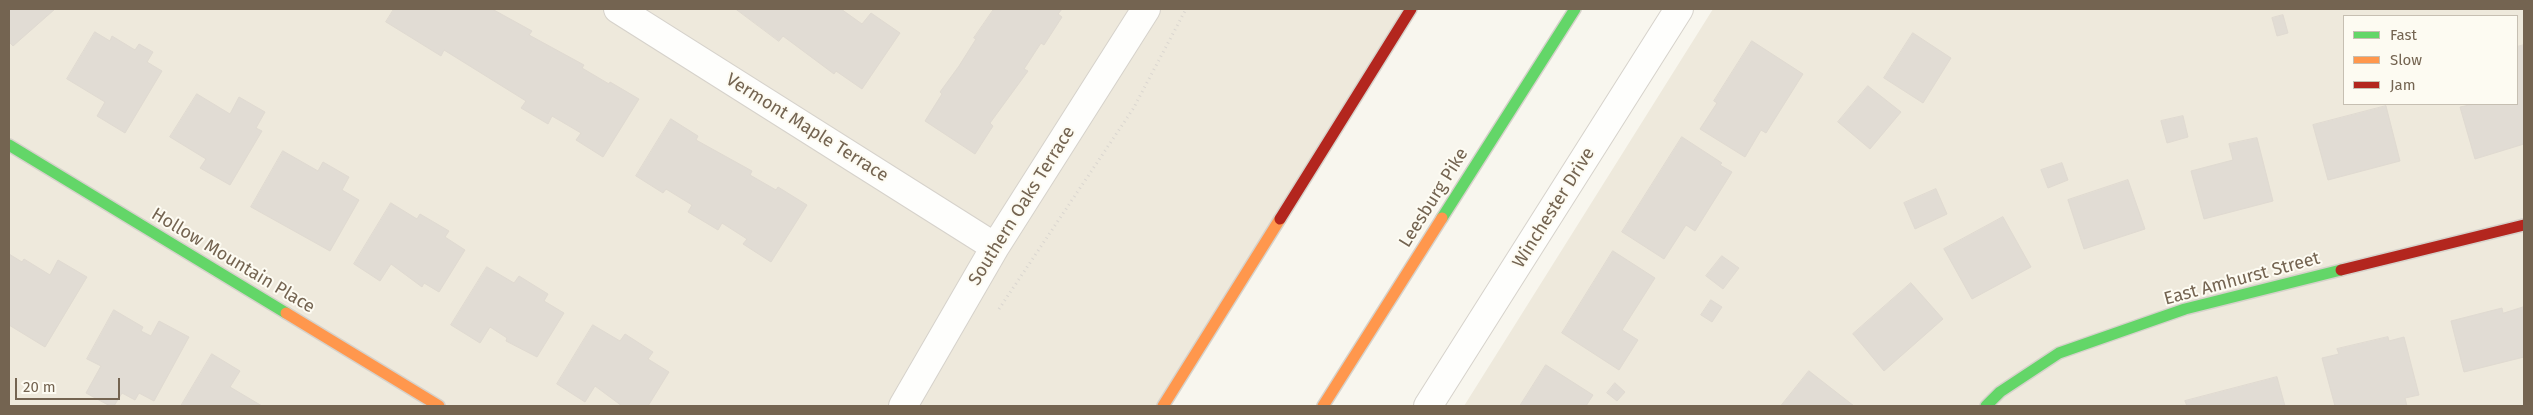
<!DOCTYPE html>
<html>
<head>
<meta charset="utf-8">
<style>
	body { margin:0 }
	#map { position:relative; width:2533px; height:415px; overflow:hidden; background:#f8f6ee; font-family:"Fira Sans",sans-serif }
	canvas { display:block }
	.frame { position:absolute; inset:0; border:10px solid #746451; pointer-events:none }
	.legend { position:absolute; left:2343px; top:15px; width:175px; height:90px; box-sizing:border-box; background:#fdfbf2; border:1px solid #c6bfb2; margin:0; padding:6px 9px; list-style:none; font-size:15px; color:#746451 }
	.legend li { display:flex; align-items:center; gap:10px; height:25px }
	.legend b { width:25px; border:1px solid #c6bfb2 }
	.scale { position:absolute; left:15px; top:378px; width:105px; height:22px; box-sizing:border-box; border:2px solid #746451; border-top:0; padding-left:6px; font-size:15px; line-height:18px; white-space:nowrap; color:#746451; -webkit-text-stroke:4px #fdfbf2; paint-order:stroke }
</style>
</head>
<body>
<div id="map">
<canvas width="2533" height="415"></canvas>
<div class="frame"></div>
<ul class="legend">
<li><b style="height:6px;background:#63d668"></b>Fast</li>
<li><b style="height:6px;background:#ff974d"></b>Slow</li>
<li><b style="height:6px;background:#b3261e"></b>Jam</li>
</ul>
<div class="scale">20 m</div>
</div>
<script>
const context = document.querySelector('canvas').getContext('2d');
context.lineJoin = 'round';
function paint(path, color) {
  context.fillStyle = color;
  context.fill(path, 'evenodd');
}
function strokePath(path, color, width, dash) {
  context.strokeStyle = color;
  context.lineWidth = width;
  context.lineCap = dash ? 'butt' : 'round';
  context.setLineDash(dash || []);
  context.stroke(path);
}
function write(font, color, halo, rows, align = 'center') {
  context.font = font + ' "Fira Sans",sans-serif';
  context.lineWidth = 4;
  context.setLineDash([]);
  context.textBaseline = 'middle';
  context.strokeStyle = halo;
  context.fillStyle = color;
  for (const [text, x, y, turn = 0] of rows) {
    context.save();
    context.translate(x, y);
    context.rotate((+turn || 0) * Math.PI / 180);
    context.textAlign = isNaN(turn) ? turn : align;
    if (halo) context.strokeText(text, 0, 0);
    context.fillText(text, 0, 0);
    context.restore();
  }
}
const residential = new Path2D(`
	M9,9H1411L1163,406H9Z
	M1713,9H2524V406H1464ZM2344,16H2517V104H2344Z`);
const building = new Path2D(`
	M9,9H55L13,46L9,42Z
	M394,9H492L532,31L529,35L584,65L582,68L609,84L610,82L639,99L603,157L576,140L581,133L552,116L548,124L521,108L526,101L444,50L441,56L386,22Z
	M736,9H841L862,24L871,13L900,33L862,89L836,71L834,74L783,36L779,41Z
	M994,9H1062L1058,14L1062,17L1044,45L1041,43L1024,69L1028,71L990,123L993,126L975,154L925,121L942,94L940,92L959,66L976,39L974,38Z
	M2283,15L2288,33L2277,36L2272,18Z
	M95,32L110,41L112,36L135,50L139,44L153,52L147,62L162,71L125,133L97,116L105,102L67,79Z
	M1913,33L1951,58L1923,103L1884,78Z
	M1752,41L1803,74L1766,133L1761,130L1745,157L1700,129L1717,103L1714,101Z
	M2524,45V144L2475,159L2460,107L2474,104H2517V47Z
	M1868,86L1901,112L1870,149L1838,122Z
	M197,94L230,114L239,97L265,112L256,128L262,131L230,185L200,168L206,159L170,137Z
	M2386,106L2400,161L2328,180L2313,125Z
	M2183,116L2188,137L2167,143L2161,121Z
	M671,119L698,136L696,140L752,171L750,175L776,190L778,187L807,205L771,262L743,244L747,239L722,223L718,230L688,212L692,205L666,189L663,193L636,176Z
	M1682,137L1722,163L1720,165L1732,172L1695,231L1686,225L1664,259L1622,232Z
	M2257,138L2273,201L2204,219L2191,171L2233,160L2229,144Z
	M283,151L318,171L323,162L349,177L342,190L359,200L330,251L251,207Z
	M2062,163L2068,180L2048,188L2041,170Z
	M2128,180L2145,229L2084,249L2068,200Z
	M1936,189L1947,214L1915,229L1904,203Z
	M391,203L417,219L420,214L449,231L445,237L465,250L439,292L424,283L422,287L391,264L380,281L354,264Z
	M2003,217L2031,267L1972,299L1944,249Z
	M1613,251L1655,278L1622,330L1638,340L1619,370L1562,333Z
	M9,254L22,262L24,259L50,275L58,260L87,277L45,347L9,325Z
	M1722,256L1739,268L1723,289L1706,276Z
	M487,267L514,283L519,276L548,294L544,301L564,313L537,357L506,341L507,338L490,327L480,343L451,325Z
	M1911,283L1943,319L1884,371L1853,334Z
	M1711,300L1722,307L1712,322L1701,315Z
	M2524,307V357L2464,372L2451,321L2502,308L2503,313Z
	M114,310L143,327L141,331L151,336L159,321L189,337L154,401L139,393L135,400L122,393L114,406H110L86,393L101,366L87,359Z
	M593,325L620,341L625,334L653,352L648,359L669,372L648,406H622L595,386L585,402L557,384Z
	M2388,337L2389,341L2404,337L2419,395L2405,398L2407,406H2335L2322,358L2339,354L2337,349Z
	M212,354L240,371L230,387L262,406H181Z
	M1546,365L1593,395L1586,406H1520Z
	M1809,371L1854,406H1781Z
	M2277,377L2285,406H2187L2185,401Z
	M1615,383L1625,392L1617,401L1607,393Z`);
const path = new Path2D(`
	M999,309L1133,109L1186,9`);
const street = new Path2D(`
	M618,9L995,247
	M903,406L995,247L1146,9
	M1428,406L1679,9`);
const fast = new Path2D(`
	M9,145L286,313
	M1442,218L1575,9
	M1986,406L2000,392L2059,353L2185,309L2341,270`);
const slow = new Path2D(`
	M286,313L439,406
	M1163,406L1280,219
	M1323,406L1442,218`);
const jam = new Path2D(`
	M1280,219L1411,9
	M2341,270L2524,225`);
const streetNames = [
	["Vermont Maple Terrace",807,128,32],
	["Leesburg Pike",1434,198,-58],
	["Southern Oaks Terrace",1022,206,-58],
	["Winchester Drive",1554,208,-58],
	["Hollow Mountain Place",233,261,31],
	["East Amhurst Street",2242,279,-15]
];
paint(residential, '#eee9dc');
paint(building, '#e1dcd4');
strokePath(building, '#e0dad1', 1);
strokePath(street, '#d6d2cb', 30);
strokePath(fast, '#d6d2cb', 14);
strokePath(slow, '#d6d2cb', 14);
strokePath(jam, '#d6d2cb', 14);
strokePath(path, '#dad6d0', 3, [1, 4]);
strokePath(street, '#fefefc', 28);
strokePath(fast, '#63d668', 11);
strokePath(slow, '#ff974d', 11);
strokePath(jam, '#b3261e', 11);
write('18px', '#746451', '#fdfbf2', streetNames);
</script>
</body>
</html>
